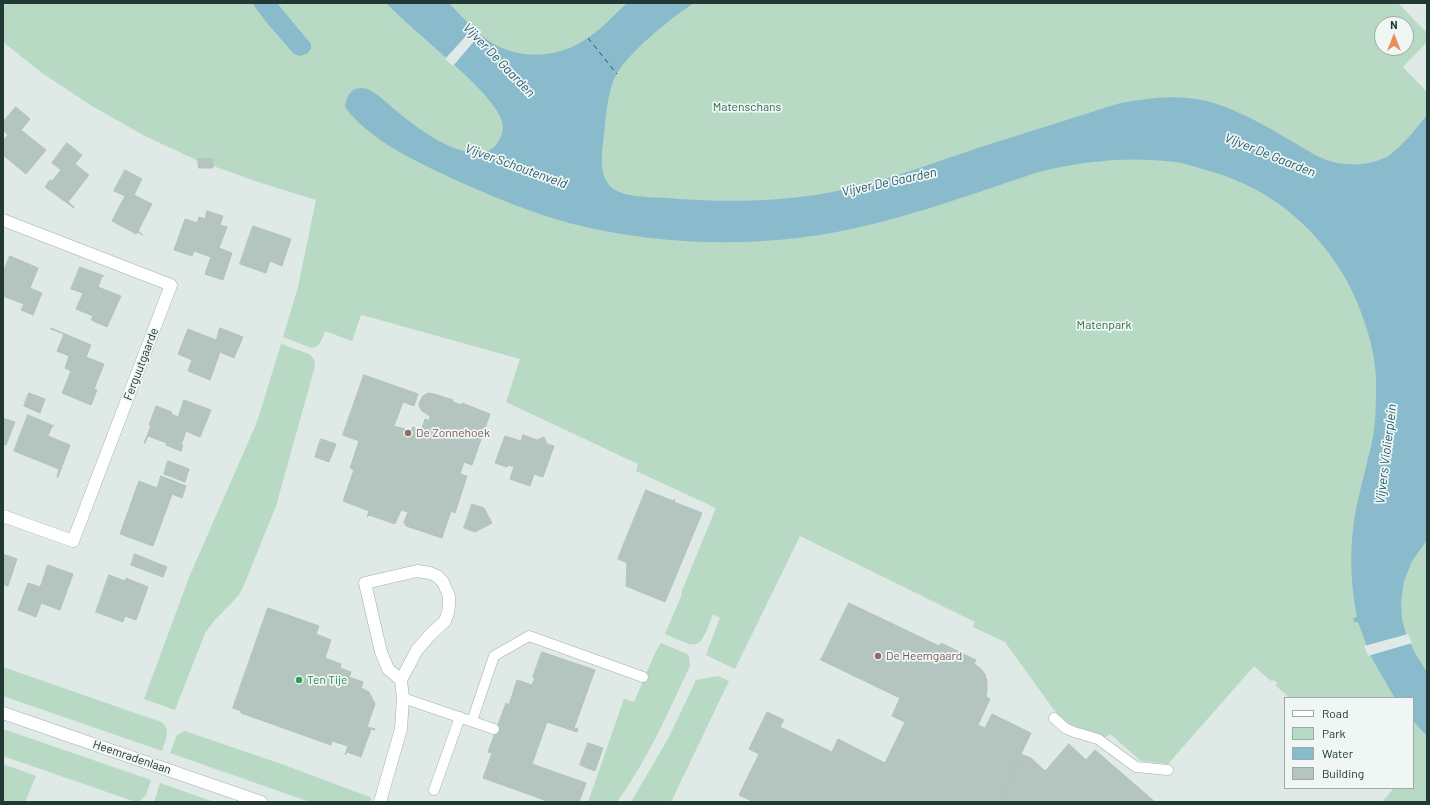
<!DOCTYPE html>
<html>
<head>
<meta charset="utf-8">
<style>
	body { margin:0 }
	#map { position:relative; width:1430px; height:805px; overflow:hidden; background:#dfe9e5; font-family:Barlow,sans-serif }
	canvas { display:block }
	.frame { position:absolute; inset:0; border:4px solid #213834; pointer-events:none }
	.legend { position:absolute; left:1284px; top:697px; width:130px; height:92px; box-sizing:border-box; background:#eff6f3; border:1px solid #9daaa7; margin:0; padding:5px 7px; list-style:none; font-size:12px; color:#213834 }
	.legend li { display:flex; align-items:center; gap:8px; height:20px }
	.legend b { width:20px; border:1px solid #9daaa7 }
	.north { position:absolute; left:1374px; top:16px; width:40px; height:40px; box-sizing:border-box; background:#eff6f3; border:1px solid #9daaa7; border-radius:50%; rotate:0deg; font-size:11px; font-weight:700; line-height:16px; text-align:center; color:#213834 }
	.north::after { content:''; display:block; margin:auto; width:14px; height:18px; background:#ea8d5c; clip-path:polygon(50% 0,100% 100%,50% 72%,0 100%) }
</style>
</head>
<body>
<div id="map">
<canvas width="1430" height="805"></canvas>
<div class="frame"></div>
<ul class="legend">
<li><b style="height:5px;background:#fff"></b>Road</li>
<li><b style="height:11px;background:#b8d9c4"></b>Park</li>
<li><b style="height:11px;background:#89bbcc"></b>Water</li>
<li><b style="height:11px;background:#b4c4bf"></b>Building</li>
</ul>
<div class="north">N</div>
</div>
<script>
const context = document.querySelector('canvas').getContext('2d');
context.lineJoin = 'round';
function paint(path, color) {
  context.fillStyle = color;
  context.fill(path, 'evenodd');
}
function strokePath(path, color, width, dash) {
  context.strokeStyle = color;
  context.lineWidth = width;
  context.lineCap = dash ? 'butt' : 'round';
  context.setLineDash(dash || []);
  context.stroke(path);
}
function write(font, color, halo, rows, align = 'center') {
  context.font = font + ' Barlow,sans-serif';
  context.lineWidth = 3.5;
  context.setLineDash([]);
  context.textBaseline = 'middle';
  context.strokeStyle = halo;
  context.fillStyle = color;
  for (const [text, x, y, turn = 0] of rows) {
    context.save();
    context.translate(x, y);
    context.rotate((+turn || 0) * Math.PI / 180);
    context.textAlign = isNaN(turn) ? turn : align;
    if (halo) context.strokeText(text, 0, 0);
    context.fillText(text, 0, 0);
    context.restore();
  }
}
const green = new Path2D(`
	M3,3H1398L1427,33V42L1403,67L1427,92V115L1406,140L1427,325V802H1382L1394,788H1413V698H1290L1275,685L1278,684L1274,680L1271,681L1254,666L1168,764L1141,761L1110,734L1105,738L1095,733L1075,727L1064,721L1054,710L1005,642L973,627L975,622L800,536L735,669L706,655L720,618L713,614C699,652 699,649 665,634L682,594L681,593L716,508L636,471L638,464L506,402L520,359L362,315H361L352,341L325,331C323,338 320,347 312,348L283,337L298,287L316,200L258,182L194,159L143,135L92,106L42,73L3,42ZM1382,24H1406V48H1382Z
	M281,344L309,354L314,359L315,366L276,506L244,585L239,595L214,621L205,633L175,710L144,699L190,575L257,422Z
	M661,643L687,654L689,656L690,666C668,713 647,760 617,802H588L624,699L634,702L656,651Z
	M3,667L161,722C172,729 165,741 162,751L3,696Z
	M718,676L729,681L671,802H631L669,737L696,680Z
	M3,729L151,780L146,795L140,801H133L3,756Z
	M185,731L287,766L370,797L371,799L370,802H310L170,753L177,735Z
	M3,764L36,776L25,802H3Z
	M160,783L214,802H154Z`);
const water = new Path2D(`
	M252,3H277L311,44V48L308,53L300,56L294,54L267,23Z
	M386,3H449C460,15 473,29 486,39C515,60 554,59 583,41C600,31 613,16 627,3H694C671,18 627,53 615,77C608,92 607,108 605,124C604,143 596,170 610,186C621,198 652,197 667,198C724,203 787,202 842,190C889,180 933,163 978,148C1024,133 1071,119 1117,104C1153,96 1191,93 1225,107C1249,116 1271,129 1293,142C1307,150 1321,160 1337,163C1349,165 1362,165 1373,162C1378,160 1383,159 1387,157C1403,146 1415,129 1427,115V540L1412,561L1404,581L1401,602L1402,619L1406,634L1416,655L1427,672V736L1413,721V698H1395L1393,695L1370,655L1358,622H1354L1353,618L1357,617C1352,592 1350,566 1352,540C1354,506 1366,471 1373,437C1376,419 1376,400 1376,381C1376,349 1362,310 1347,281C1315,224 1266,185 1202,169C1193,166 1184,163 1175,162C1131,156 1081,161 1039,172C984,190 929,210 873,224C775,249 667,248 569,223C533,213 496,198 462,183C424,165 370,142 345,107C347,95 352,85 367,89C376,92 386,102 394,109C416,127 459,162 490,150C497,146 503,136 503,127C502,103 450,62 433,46C417,32 401,18 386,3Z`);
const pier = new Path2D(`
	M475,26L482,32L453,66L445,59Z
	M1408,634L1412,643L1368,656L1364,646Z`);
const ferry = new Path2D(`
	M588,38L617,74`);
const building = new Path2D(`
	M16,107L30,119L21,130L46,150L26,174L3,155V141L8,135L3,130V122Z
	M67,143L82,155L75,164L89,175L68,202L74,207V208L45,187L50,180L52,181L61,170L52,163Z
	M198,159H213V168H199Z
	M125,170L142,179L134,195L152,204L138,231L143,235L137,232L136,234L112,221L125,196L114,191Z
	M207,211L223,216L220,225L227,227L219,248L232,253L223,280L205,274L211,257L194,251L192,256L174,250L185,219L197,223L199,217L205,219Z
	M253,226L291,239L282,266L270,261L266,273L240,264Z
	M10,256L38,268L30,288L42,293L33,315L21,310L24,304L3,296V273Z
	M80,267L104,276H102L98,287L121,296L107,327L93,321V320H91L93,316L76,309L83,293L71,289Z
	M51,328L91,345L86,357L104,364L94,389L97,390L91,405L62,393L71,371L65,368L69,356L57,351L64,334L51,329Z
	M220,328L243,337L234,358L220,352L210,380L188,371L192,360L178,354L188,329L216,340Z
	M364,375L418,394L414,406L403,402L394,426L411,431L413,427L421,431L425,419L429,421L430,416L422,411L419,406L420,401L423,396L428,393L434,394L453,400V402L461,405L462,403L490,414L472,465L464,462L460,474L467,476L455,513L451,511L442,538L406,526L404,522L408,512L401,510L395,524L369,515L367,517L369,511L343,501L354,470L350,468L359,441L343,435Z
	M29,393L45,399L40,413L24,406Z
	M184,400L211,410L200,437L186,431L181,445H183L181,451L166,445L167,443L148,436L145,443H144L151,426L149,425L156,406L172,412L171,414L178,417Z
	M28,415L54,426H52L48,436L70,445L58,477H57L59,469L14,451Z
	M3,418L15,422L6,445L3,444Z
	M523,435L537,440L544,437L547,444L554,446L543,477L534,474L530,486L510,479L514,467L508,465L507,467L495,463L505,436L521,441Z
	M321,439L336,444L329,462L315,457Z
	M168,461L189,469L185,482L164,474Z
	M161,476L186,486L182,498L172,494L153,546L120,534L139,481L157,488Z
	M646,490L673,501L675,499L674,502L702,513L665,602L626,586L627,563L618,559Z
	M472,504L484,508L492,523L475,532L464,528Z
	M3,554L17,559L8,586L3,584Z
	M135,554L167,567L163,577L131,565Z
	M48,565L73,574L60,610L41,603L36,617L18,610L28,583L40,587Z
	M109,575L125,581L126,578L148,587L136,620L125,616L123,622L96,612Z
	M849,603L939,646L941,643L976,660L974,664L980,668L985,674L987,682V690L986,697L990,699L978,725L985,728L992,714L1031,733L998,802H754L739,795L759,754L749,749L767,712L784,720L780,727L832,752L838,739L885,763L905,722L892,716L900,698L821,660Z
	M268,608L319,626L316,634L331,640L325,658L341,664L340,668L351,672L349,677L363,682L361,688L369,692L375,704L367,727L375,729V730L371,729L361,757L347,752L345,755L348,746L332,741L331,745L241,713V711L233,708Z
	M542,652L595,670L574,728L578,729L577,732L547,722L532,764L586,783L579,802H550L483,778L492,753L488,752L506,703L509,705L517,680L532,685L535,678L533,677Z
	M588,743L603,748L595,771L580,765Z
	M1069,744L1086,760L1095,750L1155,802H998L1021,754L1031,758L1045,771Z`);
const service = new Path2D(`
	M403,698L494,729
	M1054,718L1065,728L1074,732L1098,739L1136,767L1168,770
	M472,721L494,656L529,636L643,677
	M434,790L460,717`);
const minor = new Path2D(`
	M3,220L171,285L73,541L3,516
	M380,802L401,729L403,698L401,680L417,650L429,636L445,621L448,613L449,605V596L443,582L437,576L430,573L417,571L365,583L381,652L388,669L401,680`);
const tertiary = new Path2D(`
	M3,713L261,802`);
const markers = [
	[408,433,4,"#8d6e63"],
	[878,656,4,"#8d6e63"],
	[299,680,4,"#2e9e5b"]
];
const parkNames = [
	["Matenschans",747,107],
	["Matenpark",1104,325]
];
const streetNames = [
	["Ferguutgaarde",141,364,-69],
	["Heemradenlaan",132,757,19]
];
const educationNames = [
	["De Zonnehoek",416,433],
	["De Heemgaard",886,656]
];
const leisureNames = [
	["Ten Tije",307,680]
];
const waterNames = [
	["Vijver De Gaarden",499,60,46],
	["Vijver De Gaarden",1270,155,22],
	["Vijver Schoutenveld",516,166,20],
	["Vijver De Gaarden",889,182,-12],
	["Vijvers Violierplein",1386,454,-83]
];
paint(green, '#b8d9c4');
paint(water, '#89bbcc');
paint(pier, '#dfe9e5');
strokePath(ferry, '#1f5a70', 1, [5, 4]);
paint(building, '#b4c4bf');
strokePath(building, '#b2c2bd', 1);
strokePath(service, '#a2b0ac', 11);
strokePath(minor, '#a2b0ac', 13);
strokePath(tertiary, '#a2b0ac', 13);
strokePath(service, '#fff', 10);
strokePath(minor, '#fff', 12);
strokePath(tertiary, '#fff', 12);
for (const [x, y, r, color] of markers) {
  const dot = new Path2D();
  dot.arc(x, y, r, 0, 2 * Math.PI);
  context.fillStyle = color;
  context.fill(dot);
  strokePath(dot, '#eff6f3', 1.5);
}
write('12px', '#2e6c4c', '#eff6f3', parkNames);
write('12px', '#213834', '#eff6f3', streetNames);
write('12px', '#785e54', '#eff6f3', educationNames, 'left');
write('12px', '#27864d', '#eff6f3', leisureNames, 'left');
write('italic 13px', '#1f5a70', '#eff6f3', waterNames);
</script>
</body>
</html>
